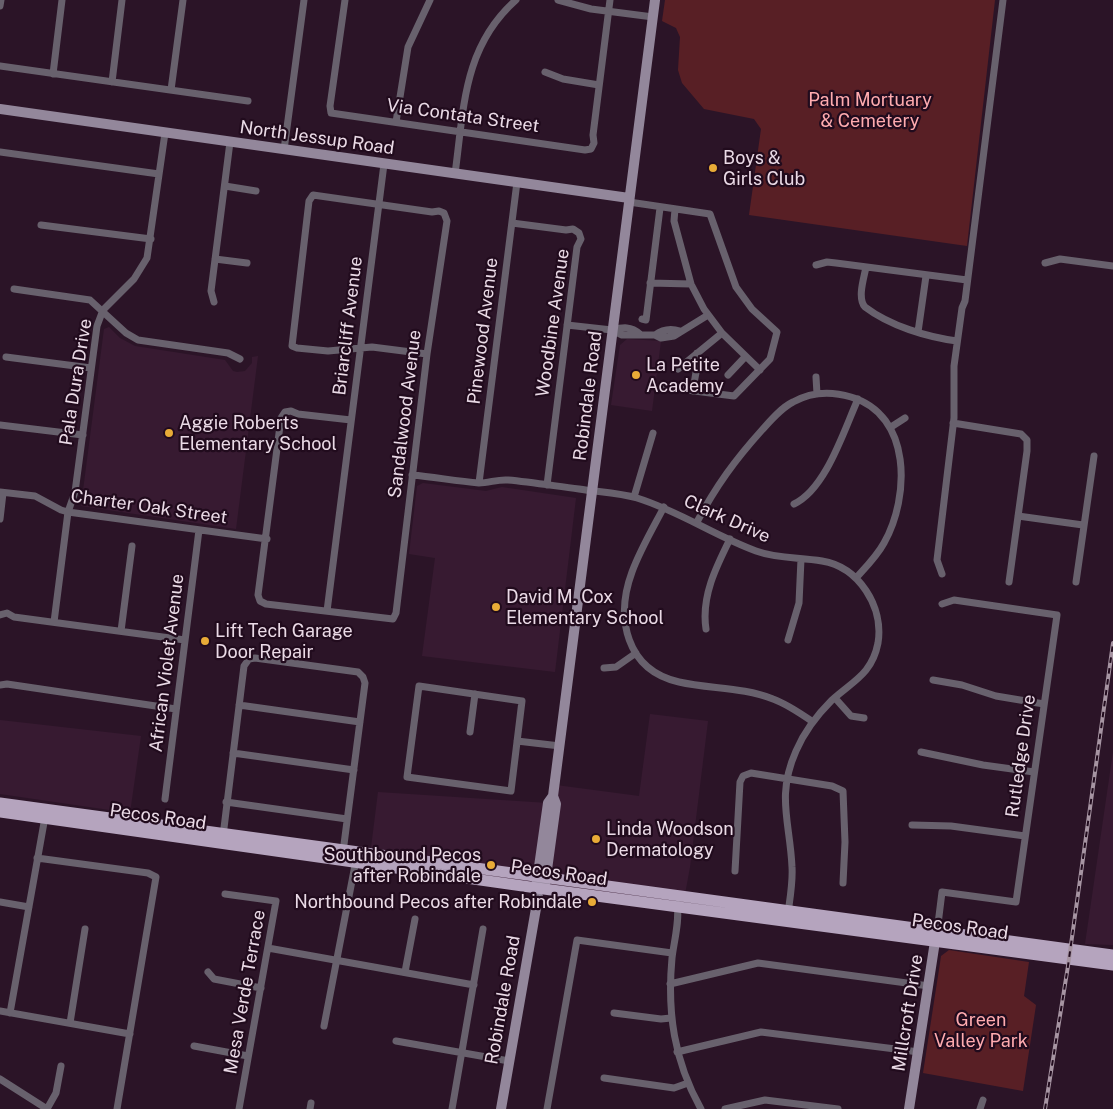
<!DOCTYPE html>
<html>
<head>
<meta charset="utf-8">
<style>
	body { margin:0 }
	canvas { display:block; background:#2b1427 }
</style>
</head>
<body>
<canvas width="1113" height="1109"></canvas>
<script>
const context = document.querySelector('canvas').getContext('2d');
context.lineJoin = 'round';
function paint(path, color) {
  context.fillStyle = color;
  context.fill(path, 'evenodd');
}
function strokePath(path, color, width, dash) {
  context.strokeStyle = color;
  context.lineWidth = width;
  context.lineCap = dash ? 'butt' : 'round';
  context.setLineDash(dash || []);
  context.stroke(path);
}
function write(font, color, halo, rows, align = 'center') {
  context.font = font + ' "Public Sans",sans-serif';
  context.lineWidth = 4.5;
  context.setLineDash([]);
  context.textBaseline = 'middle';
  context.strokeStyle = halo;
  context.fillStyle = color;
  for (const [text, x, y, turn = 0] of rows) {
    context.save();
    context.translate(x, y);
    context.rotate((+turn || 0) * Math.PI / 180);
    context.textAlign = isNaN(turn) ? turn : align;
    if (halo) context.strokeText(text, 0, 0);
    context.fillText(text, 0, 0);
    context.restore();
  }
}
const built = new Path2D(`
	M109,327L120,338L135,346L225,360L233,371L237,372L245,371L252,363V357L258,356L236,529L81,506L104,329Z
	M627,339L661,341L652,411L611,405L620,345Z
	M423,483L486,491L502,487L576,498L555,672L422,656L435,558L409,554L417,486Z
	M650,714L708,721L690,867L683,905L540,885L556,785L639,796Z
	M0,720L141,736L130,813L0,794Z
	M1113,752V945L1085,944L1108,786Z
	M378,792L548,803L537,885L371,861V848Z`);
const green = new Path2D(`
	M665,0H995L967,246L749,215L761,129L754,119L704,109L682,83L678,70L680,37L676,28L662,21Z
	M949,950L1029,962L1024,996L1036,1005L1023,1091L923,1073L940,963L941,956Z`);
const street = new Path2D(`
	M345,0L330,106L331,113L585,150L591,149L594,143L593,135L610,0
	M558,0L591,9L653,17
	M0,6L1,0
	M0,66L248,101
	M545,72L563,79L599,85
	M53,74L62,0
	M112,82L122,0
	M171,90L183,0
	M396,122L408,47L430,0
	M284,150L304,0
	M0,152L159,174
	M455,174C464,108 463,47 516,0
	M225,186L256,191
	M629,202L710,214L736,287L752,309L777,332L770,359L734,396L663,387
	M675,209L674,221L691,284L704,309L722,333L760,370
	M512,223L566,230L573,229L579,233L581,239L577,247L547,485
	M41,225L151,239
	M215,259L247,263
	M1045,263L1060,259L1113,266
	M816,265L827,262L836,263L967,280
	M866,267C864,278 857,298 865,307C890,326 927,337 957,341
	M650,283L691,284
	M14,289L90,300L126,333L138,340L228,353L240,359
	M214,302L211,291L230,142
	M642,319L646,320L660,208
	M567,325L612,330L622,335H655L661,338L674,336L708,315
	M612,330C623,327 631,326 640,334
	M918,332L926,276
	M655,335C663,329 671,328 680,331
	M6,357L91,368
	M678,369L722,333
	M728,375L745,357
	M816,377L817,394
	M693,391C694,379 699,365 697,353
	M351,420L298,414L291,411L285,412L281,418L258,595L260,601L266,604L393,619L396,613L427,354L447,221L444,213L439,211L432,212L313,195L309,201L292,346L297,348L328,351L372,347L427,354
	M953,423L1021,434L1027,440V451L1009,582
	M0,425L83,435
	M891,427L905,418
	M412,475C434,477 456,481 479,483C489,483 498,479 508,480C531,482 555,486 579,489C598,492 619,493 637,498C679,511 715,536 756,551C778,559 800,557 822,561C859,567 884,607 878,643C872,674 853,681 832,700C817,715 804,732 796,751C776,796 790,822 792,867C793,882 790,898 788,913
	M479,483L517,182
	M0,492L35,496L61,510L68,512L267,539
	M634,497L653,433
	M794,504C826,489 844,430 858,399
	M664,507C653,528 640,550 632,572C615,618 626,670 679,682C710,689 743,687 773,699C787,704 800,713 813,722
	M1018,516L1083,525
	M0,519L3,493
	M697,522C716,486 735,460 762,430C771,420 781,408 793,402C811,392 831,391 851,397C912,415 910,497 884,543C877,556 866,567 856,578
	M942,574L937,560L954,418V366L962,308L965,301L1003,0
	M1076,582L1094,456
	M327,611L384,164
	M0,615L7,613L14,617L185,640
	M54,622L68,512L75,492L97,326L103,310L134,279L147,258L165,133
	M706,629C701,597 716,567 730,539
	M121,631L132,546
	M788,640L799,603L801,559
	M604,668L616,667L636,653
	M933,680L962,685L996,696L1044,704
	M0,685L7,684L176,709
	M419,686L522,701L511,791L407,777Z
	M835,698L851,716L864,718
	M239,705L360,722
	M470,732L475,694
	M517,741L560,746
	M921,752L983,765L1034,772
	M233,753L354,770
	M165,799L199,530
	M226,802L347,819
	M912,825L951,826L1025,836
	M223,836L244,666L249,659L255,658L358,672L363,677L365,683L343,852
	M37,858L148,873L156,877L117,1109
	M735,871L740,782L743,776L751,773L832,786L843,791L845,842L843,883
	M225,894L276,901L239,1109
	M0,902L29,907
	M677,904C680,920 674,941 672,958C667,1012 674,1061 701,1109
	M937,932L942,892L1016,902L1057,615L954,600L942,604
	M268,948L474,985
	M208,972L214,979L261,988
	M405,972L415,919
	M670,984L758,963L929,986
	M0,1011L130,1034
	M10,1013L45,817
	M614,1013L661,1019L671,1018
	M70,1023L85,929
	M324,1026L356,860
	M396,1041L509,1061
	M194,1046L248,1056
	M677,1052L761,1032L919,1052
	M604,1078L674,1088L688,1083
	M0,1079L47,1109
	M47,1109L56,1093L61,1066
	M310,1109L311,1103
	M452,1109L483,929
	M547,1109L577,940L672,953
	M725,1109L765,1100L838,1109
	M980,1109L983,1100`);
const secondary = new Path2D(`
	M0,109L629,198
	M545,884L556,804L553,796
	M501,1109L538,897L536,888L548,803L553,796L655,0
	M909,1109L936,935`);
const primary = new Path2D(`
	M0,803L1113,955
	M0,812L544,889L1113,965`);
const rail = new Path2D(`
	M1045,1109L1068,966L1113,643`);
const markers = [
	[713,168,5,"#e8ab37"],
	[636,375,5,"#e8ab37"],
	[169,433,5,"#e8ab37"],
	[496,607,5,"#e8ab37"],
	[205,641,5,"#e8ab37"],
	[596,839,5,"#e8ab37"],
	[491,865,5,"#e8ab37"],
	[592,902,5,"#e8ab37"]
];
const parkNames = [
	["Palm Mortuary",870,100],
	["& Cemetery",870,121],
	["Green",981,1020],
	["Valley Park",981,1041]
];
const streetNames = [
	["Via Contata Street",463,116,8],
	["North Jessup Road",317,138,8],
	["Woodbine Avenue",553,323,-82],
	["Briarcliff Avenue",348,326,-83],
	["Pinewood Avenue",483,331,-83],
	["Pala Dura Drive",76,382,-81],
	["Robindale Road",588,396,-83],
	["Sandalwood Avenue",405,414,-83],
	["Charter Oak Street",149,507,8],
	["Clark Drive",727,519,24],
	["African Violet Avenue",167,663,-83],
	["Rutledge Drive",1021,756,-82],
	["Pecos Road",158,817,8],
	["Pecos Road",559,873,8],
	["Pecos Road",960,927,8],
	["Mesa Verde Terrace",245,992,-80],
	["Robindale Road",503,1000,-80],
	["Millcroft Drive",908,1013,-81]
];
const poiNames = [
	["Boys &",723,158],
	["Girls Club",723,179],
	["La Petite",646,365],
	["Academy",646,386],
	["Aggie Roberts",179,423],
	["Elementary School",179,444],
	["David M. Cox",506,597],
	["Elementary School",506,618],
	["Lift Tech Garage",215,631],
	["Door Repair",215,652],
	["Linda Woodson",606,829],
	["Dermatology",606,850],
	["Southbound Pecos",481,855,"right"],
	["after Robindale",481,876,"right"],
	["Northbound Pecos after Robindale",582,902,"right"]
];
paint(built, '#371a31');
paint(green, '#581f25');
strokePath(street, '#68616d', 7);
strokePath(secondary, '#93879b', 10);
strokePath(primary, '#b5a4be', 11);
strokePath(rail, '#a694a2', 4);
strokePath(rail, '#210b1d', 2, [5.5]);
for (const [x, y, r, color] of markers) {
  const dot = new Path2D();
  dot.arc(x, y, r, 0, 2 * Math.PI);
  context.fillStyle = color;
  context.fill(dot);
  strokePath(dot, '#210b1d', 2);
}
write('18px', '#ffabaf', '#210b1d', parkNames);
write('18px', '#eadae6', '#210b1d', streetNames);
write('18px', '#eadae6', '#210b1d', poiNames, 'left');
</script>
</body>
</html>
